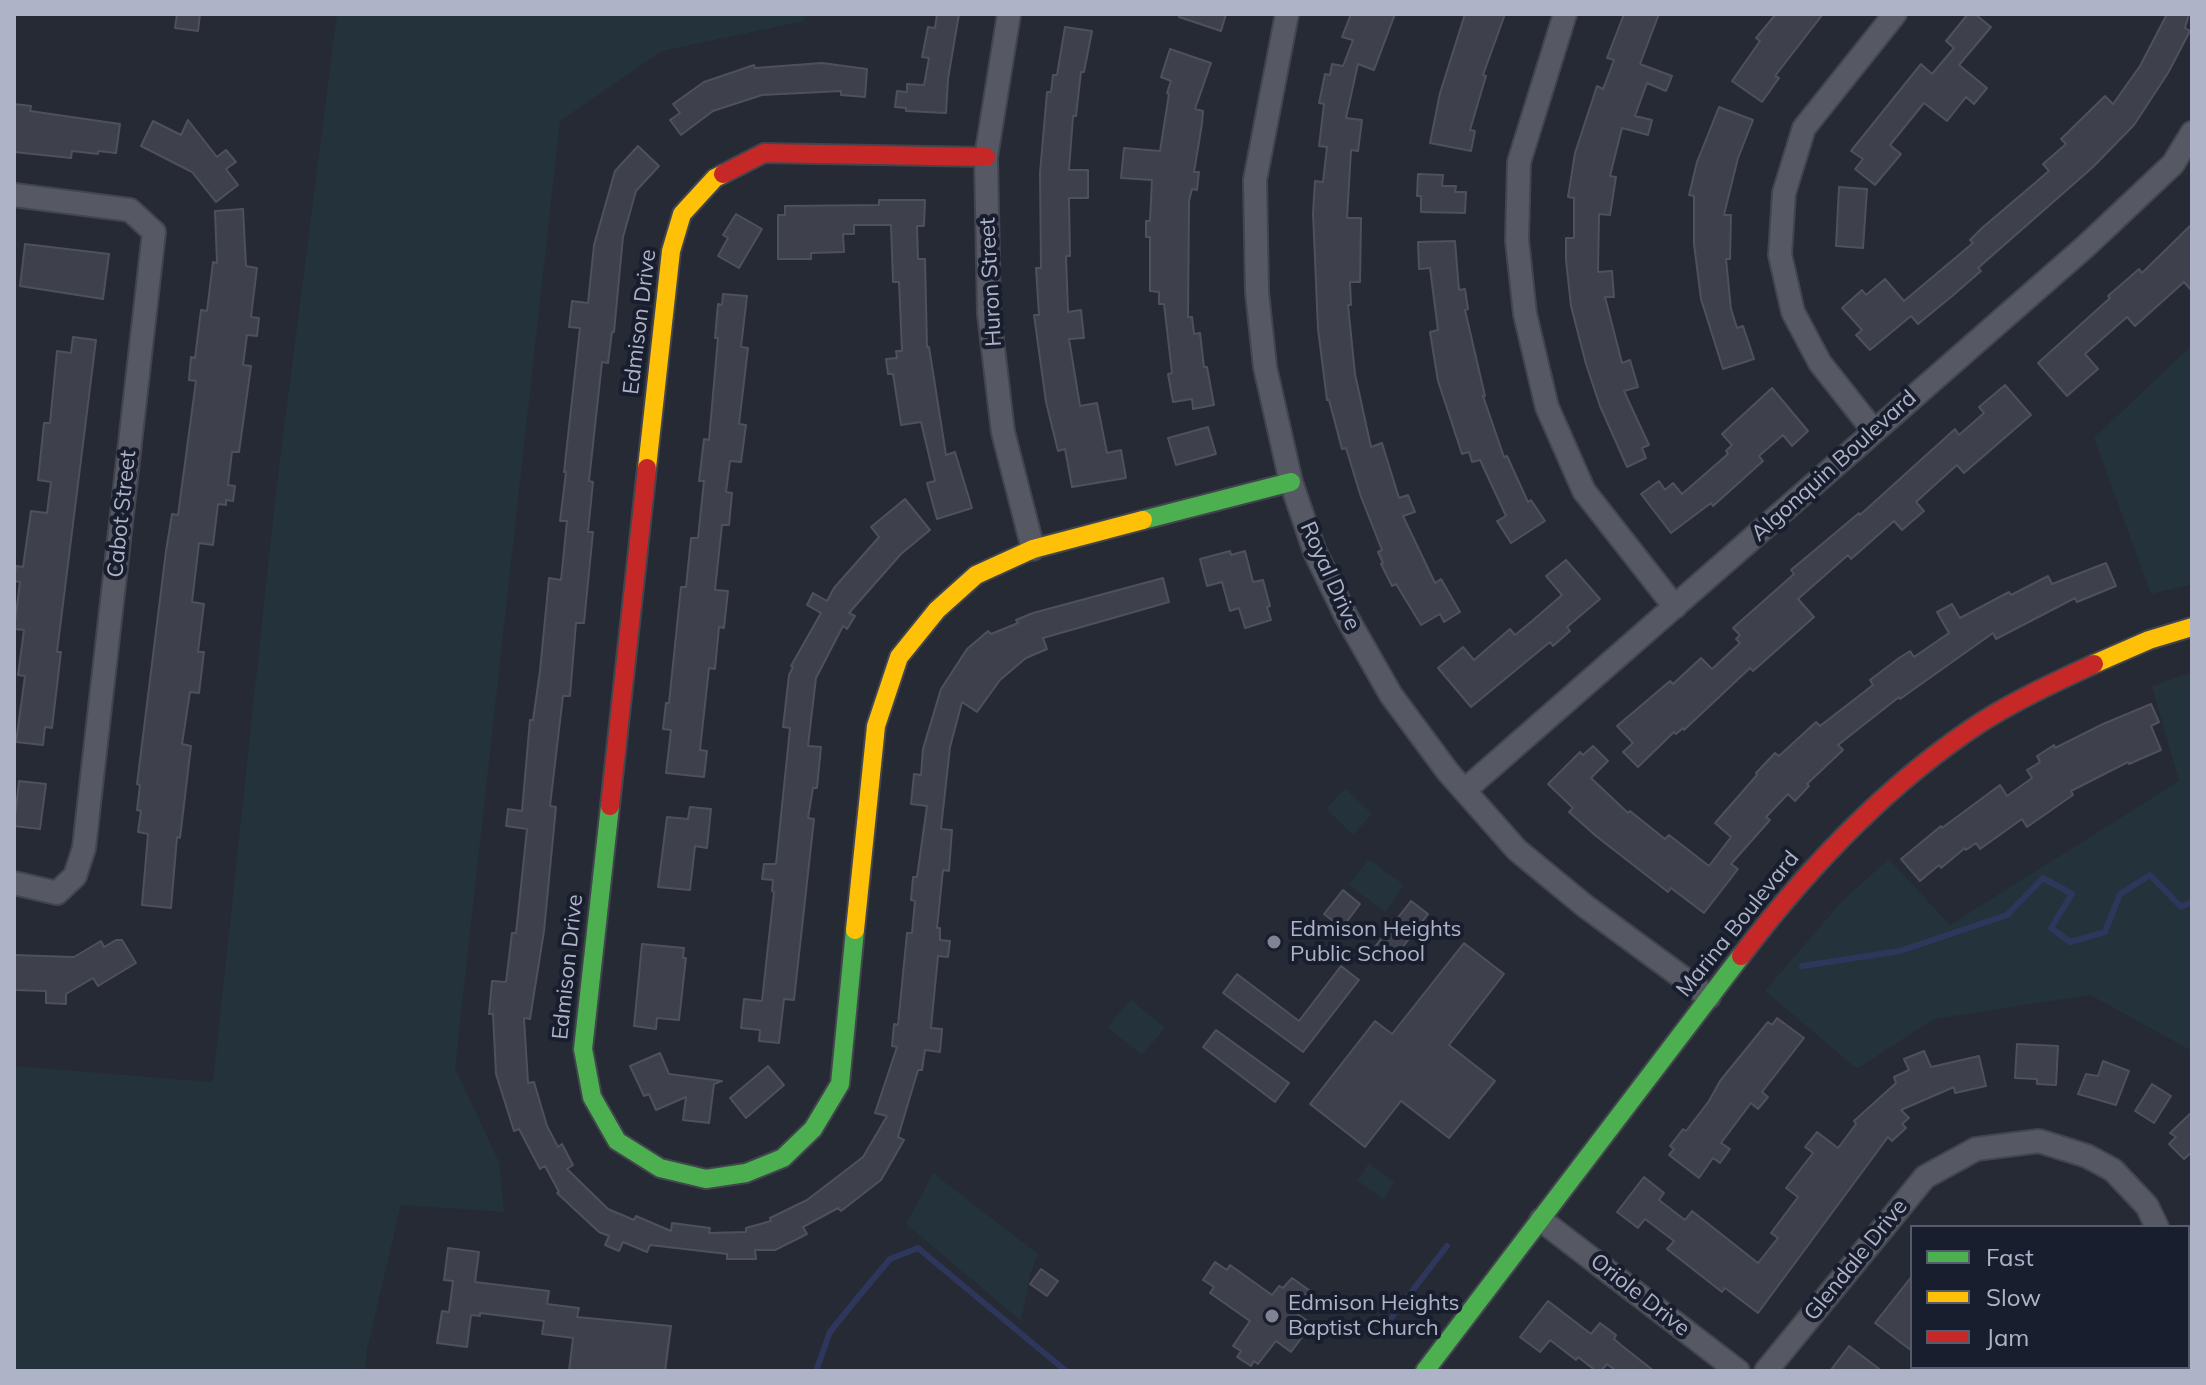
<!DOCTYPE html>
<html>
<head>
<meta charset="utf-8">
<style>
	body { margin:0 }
	#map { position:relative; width:2206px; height:1385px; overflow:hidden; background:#262a35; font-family:Mulish,sans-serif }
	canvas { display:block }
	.frame { position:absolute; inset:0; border:16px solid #afb3c7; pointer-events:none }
	.legend { position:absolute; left:1910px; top:1225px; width:280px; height:144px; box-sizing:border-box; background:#191e2f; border:2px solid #555a6c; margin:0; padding:10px 14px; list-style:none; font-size:24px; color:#afb3c7 }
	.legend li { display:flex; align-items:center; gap:16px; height:40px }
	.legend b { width:40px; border:2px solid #555a6c }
</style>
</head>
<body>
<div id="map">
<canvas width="2206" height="1385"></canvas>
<div class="frame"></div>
<ul class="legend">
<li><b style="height:10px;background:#4caf50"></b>Fast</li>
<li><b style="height:10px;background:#ffc107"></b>Slow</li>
<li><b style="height:10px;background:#c62828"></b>Jam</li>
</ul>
</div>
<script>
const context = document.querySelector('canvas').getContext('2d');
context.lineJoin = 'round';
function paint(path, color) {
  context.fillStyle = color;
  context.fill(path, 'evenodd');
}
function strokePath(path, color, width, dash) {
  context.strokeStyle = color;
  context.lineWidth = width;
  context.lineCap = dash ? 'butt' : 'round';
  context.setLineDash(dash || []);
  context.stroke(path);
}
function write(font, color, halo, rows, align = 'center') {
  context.font = font + ' Mulish,sans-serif';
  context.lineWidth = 8;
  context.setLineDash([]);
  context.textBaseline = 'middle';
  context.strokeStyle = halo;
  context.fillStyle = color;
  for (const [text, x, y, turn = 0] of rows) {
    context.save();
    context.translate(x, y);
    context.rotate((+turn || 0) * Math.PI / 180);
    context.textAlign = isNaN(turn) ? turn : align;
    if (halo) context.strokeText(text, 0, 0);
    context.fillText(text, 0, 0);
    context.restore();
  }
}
const green = new Path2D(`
	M337,14H805L804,21L662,51L560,121L455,1068L499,1162L504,1212L401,1205L367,1349L365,1371H14V1066L213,1082L276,491Z
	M2192,345V584L2151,594L2094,438Z
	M2192,672V1051L2090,995L1934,1019L1857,1069L1765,991L1842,901L1889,859L1950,925L2179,781L2152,686Z
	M1345,788L1372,814L1353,835L1326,809Z
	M1369,859L1404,885L1385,912L1349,885Z
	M1131,1000L1165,1028L1142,1055L1107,1027Z
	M1369,1163L1395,1183L1383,1199L1357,1180Z
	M933,1173L1038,1254L1031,1272L1021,1321L906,1224Z`);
const stream = new Path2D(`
	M1802,966L1900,951L2007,915L2043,878L2072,894L2051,928L2070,942L2105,932L2120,894L2150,875L2181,907L2192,902
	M1385,1326L1447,1246
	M816,1371L830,1332L859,1296L890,1259L918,1248L1066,1371`);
const building = new Path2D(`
	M177,14H200L198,31L175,28Z
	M937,14H959L948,79L946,113L906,111V108L895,107L897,91L907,92V84L924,85L929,58L922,57L928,27L935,28Z
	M1179,14H1226L1221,31L1179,17Z
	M1351,14H1395L1374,70L1358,64L1346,118L1362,120L1358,151L1351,150L1347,218H1361L1360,282H1350L1351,305H1348L1355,374L1371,447L1382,443L1399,498L1408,495L1415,512L1403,516L1435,583L1441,579L1460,612L1444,622L1440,614L1421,625L1396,584L1392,586L1381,564L1383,563L1378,552L1382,550L1361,497L1346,448L1342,449L1329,400H1327L1318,329L1313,213L1315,181L1323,182L1327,147L1319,146L1324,104L1319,103L1325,74L1330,75L1332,64L1343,66L1353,40L1342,37Z
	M1465,14H1505L1483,75L1486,76L1470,130L1475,131L1471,151L1430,143L1440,93Z
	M1624,14H1659L1640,64L1672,76L1666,91L1647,83L1635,116L1652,120L1648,135L1622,128L1610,176L1616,177L1610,215L1599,214L1598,272L1612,271L1614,297H1605L1622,363L1630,360L1638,387L1624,391L1649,445L1642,448L1646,458L1627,467L1600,406L1586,364L1571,306L1566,260V238H1574V198L1568,197L1575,153L1597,86L1603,89L1614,60L1607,58Z
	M1776,14H1823L1775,76L1779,78L1762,102L1732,81L1760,41L1756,38Z
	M1968,14H1975L1991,27L1959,65L1987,88L1974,104L1966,97L1947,121L1924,103L1890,145L1901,154L1875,185L1855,169L1863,159L1851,151L1921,64L1932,74L1954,48L1946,41Z
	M2167,14H2189L2185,28L2190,31L2168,73L2134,125L2093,167L1978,268L1981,271L1951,297L1918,324L1911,316L1870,350L1856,335L1862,330L1842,308L1862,290L1866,295L1885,279L1904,301L1973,243L1970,240L1982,228L2049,171L2043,164L2066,144L2061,139L2105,96L2113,104L2140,66Z
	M1065,27L1092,31L1084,72H1081L1076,116H1073L1069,170H1088V198H1069L1070,256H1066L1068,312L1081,310L1084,338L1069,339L1080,406L1097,403L1107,453L1121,450L1126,478L1072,487L1065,449L1058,451L1046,402L1034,315H1039L1036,268H1041L1040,173L1047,92H1051L1053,75H1057Z
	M1170,49L1211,63L1195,109L1203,111L1202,124L1194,172H1199L1197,190L1192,189L1189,201L1188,317H1192L1194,334L1200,333L1204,367H1207L1214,405L1193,409L1192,399L1173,402L1168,374L1172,373L1164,304H1159V292L1150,291V237H1146V221H1150L1152,180L1121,178L1124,148L1160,151L1169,94L1167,93L1171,81L1161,77Z
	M822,63L867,69L865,97L841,95V91L762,95L713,111L681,135L670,120L680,113L673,104L704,82L754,65L755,68Z
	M14,104L31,106L30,111L120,124L116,153L98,151V154L72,151L71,158L14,152Z
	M1719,107L1753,120L1738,158L1724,215H1731L1730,259H1726L1731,309L1737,328L1743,326L1754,359L1723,369L1701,299L1694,244V196L1689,195L1697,162Z
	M188,120L217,157L226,150L236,162L226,169L238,185L216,202L192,172L141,146L153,121L181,135Z
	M638,146L659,166L636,191L623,237L614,332H612L608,363L602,362L589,481L593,482L588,532H593L584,623H576L570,696H563L550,806L556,807L544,931L530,1019L524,1018L528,1083L534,1082L547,1126L558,1147L562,1144L573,1165L567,1169L608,1209L634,1220L636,1216L671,1231L672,1223L710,1228L709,1233L746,1232V1228L771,1221L770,1218L807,1200L863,1157L887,1116L875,1113L897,1047L892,1046L894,1024L898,1025L907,933H912L915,901L911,900L913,877H917L927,806L911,804L914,774L921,775L923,749L941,689L967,649L988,631L991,634L1018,623L1016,620L1033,613L1163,578L1169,602L1043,638L1047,649L1026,658L1000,680L977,712L962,702L950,747L941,829L952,830L949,871L943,870L937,928H940V940L950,941L948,957L938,956L931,1028L942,1029L940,1052L925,1050L922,1070H918L898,1137L904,1140L881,1180L841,1211L838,1208L803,1227L807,1234L775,1250H755L756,1259H727V1254L650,1245L647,1252L623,1242L619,1251L605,1245L609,1236L599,1232L557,1193L559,1192L545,1166L540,1169L519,1129L514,1131L496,1074L493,1014H489L492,981L506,982L512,933H516L527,829L506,826L508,809L522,811L530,720H533L540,671L549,578L561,580L567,521H560L566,472H564L580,328L569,327L572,301L588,303L594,245L615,171Z
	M1418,174L1443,175L1442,186H1456L1455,192H1466L1465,213L1421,212V196H1417Z
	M1839,187L1867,189L1863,248L1836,246Z
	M879,200H925L924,226H917L918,259H925L927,347H929L946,455L955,452L972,508L937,519L927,483L935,481L921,422L901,425L893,374H888L886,359L897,358L896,351H902L899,282H893L891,225H854V234H843L844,252L811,253V259H778V215H785V206L879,205Z
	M243,209L246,266L257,268L251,317L259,318L257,336L247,335L243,365L251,366L239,452H232L228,485L235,486L233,501L226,500V505L218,504L213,545L199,543L192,602L204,604L198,652H204L199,693L190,692L182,744L191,746L180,838L177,837L171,908L142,905L148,834L138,832L141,811L137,810L140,785L137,784L166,551L172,514L178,515L196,381L189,380L191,357L195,358L201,310L207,311L213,262L217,263L215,211Z
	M736,214L762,229L739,268L718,256L728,238L723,235Z
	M2192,224V291L2184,282L2135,326L2127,317L2085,354L2098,369L2067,396L2038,363L2110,298L2108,296L2139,269L2142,273Z
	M1455,241L1459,290L1465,289L1468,309L1465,310L1485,396H1483L1504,457L1507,456L1528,502L1531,500L1545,521L1511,543L1497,521L1506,516L1480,460L1472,462L1469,452L1462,454L1438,381L1430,332L1438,330L1430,268L1419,269L1418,242Z
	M25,244L109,254L103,299L20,286Z
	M723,294L747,296L741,347L748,348L739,424L746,425L741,462L730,461L726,492L732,493L729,525H722L715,590L728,591L724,628L719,627L715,669L709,668L700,750L707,751L704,777L666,773L671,730L663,729L666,703H669L681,587H686L691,538H698L704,481H699L704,439L709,440L718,338H715L718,304L722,305Z
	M73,337L96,340L57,652H61L52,728L45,727L43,745L16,742L25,676L18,675L24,630L14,629L20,582L14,581V578L16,566L23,567L31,511L47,513L51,482L38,480L44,423H50L57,351L71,353Z
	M2005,385L2031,415L1964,473L1957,465L1916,502L1924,511L1902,530L1894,521L1851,559L1848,555L1798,599L1814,617L1753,671L1750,668L1684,730L1683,728L1676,734L1674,732L1638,767L1623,752L1633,743L1617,726L1670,681L1673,684L1701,658L1712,669L1740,643L1736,639L1740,635L1733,628L1794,574L1791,570L1859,513L1860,515L1955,429L1959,435L1984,413L1979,407Z
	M1772,388L1808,431L1792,446L1783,435L1759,456L1763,461L1713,506L1711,503L1671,533L1641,494L1659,481L1665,490L1673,483L1682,494L1728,454L1726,451L1732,445L1722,434Z
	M1208,427L1216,454L1176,465L1168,438Z
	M905,499L930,530L901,554L849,613L855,616L847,629L843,626L816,678L808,746L821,747L817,788H813L808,818L814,819L794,1000L784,999L779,1043L759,1041L760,1030L741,1028L744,999L762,1001L774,892L772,891L773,880L762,879L764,864H776L790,728L783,727L789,675L793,667L791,666L821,613L807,605L813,593L827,601L834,588L879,537L871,527Z
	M1230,551L1231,555L1245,551L1253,582L1263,580L1270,606L1267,607L1271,620L1245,628L1239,608L1230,611L1222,582L1207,586L1200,559Z
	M1566,560L1600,599L1567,627L1570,631L1553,646L1550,642L1471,707L1438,668L1463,647L1474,660L1510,629L1515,635L1532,621L1562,595L1546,576Z
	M2106,563L2116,586L2077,602L2075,598L1996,639L1993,633L1900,699L1899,697L1838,745L1843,750L1807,784L1809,786L1795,801L1788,794L1766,817L1770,820L1731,864L1738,869L1704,913L1671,888L1668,892L1596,836L1569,812L1573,808L1548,784L1580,752L1583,755L1593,746L1608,761L1591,778L1628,813L1630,811L1665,839L1669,835L1709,866L1731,837L1715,823L1757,775L1756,773L1775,753L1779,756L1816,722L1820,726L1873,685L1870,680L1899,658L1910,651L1914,657L1949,633L1937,612L1952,604L1960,618L2009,592L2011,595L2048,576L2052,584Z
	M2151,704L2159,722L2151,726L2161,750L2129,764L2128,762L2071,791L2073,795L2027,827L2022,819L1980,849L1976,843L1966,850L1965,848L1941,868L1939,865L1920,881L1901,859L1941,826L1942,828L2000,785L2007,796L2032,778L2027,770L2040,762L2037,756L2054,745L2055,748L2103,724Z
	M19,781L46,784L40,829L14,826Z
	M690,807L711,809L707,848L695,846L690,890L658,887L667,817L688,819Z
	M1343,890L1360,904L1342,928L1324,914Z
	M1411,901L1428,914L1392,961L1374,948Z
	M116,940H122L136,963L98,986L93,978L66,994V1004L46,1003V991L14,990V955L74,957L101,941L104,947Z
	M1464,943L1504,974L1449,1045L1495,1081L1449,1138L1401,1101L1365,1147L1310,1104L1375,1021L1392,1034Z
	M642,944L684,948L683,958H686L679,1020L657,1018L656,1029L634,1026Z
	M1341,966L1359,980L1303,1052L1223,993L1237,974L1299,1021Z
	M1777,1018L1804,1038L1762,1092L1768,1097L1758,1109L1751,1103L1721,1143L1730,1149L1720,1163L1713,1158L1699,1178L1669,1155L1674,1149L1670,1146L1683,1129L1686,1131L1709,1101L1720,1081L1768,1022L1772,1025Z
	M1216,1030L1289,1083L1275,1102L1203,1047Z
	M2017,1044L2058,1046L2056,1085L2037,1084V1079L2015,1078Z
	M1924,1051L1931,1067L1979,1056L1986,1086L1955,1093L1954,1087L1901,1110L1909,1118L1902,1124L1906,1128L1892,1141L1888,1137L1758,1313L1725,1288L1722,1292L1667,1249L1674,1241L1645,1219L1638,1228L1617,1212L1644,1177L1664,1193L1659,1200L1685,1220L1692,1211L1758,1263L1778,1238L1771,1233L1798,1197L1786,1188L1813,1153L1805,1147L1817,1132L1838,1148L1856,1124L1854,1121L1896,1083L1894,1077L1909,1070L1904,1059Z
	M660,1053L669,1074L722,1081L714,1084L709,1123L683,1120L686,1097L656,1110L649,1094L644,1096L630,1066Z
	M2103,1061L2129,1071L2116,1105L2078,1094L2086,1074L2098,1076Z
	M768,1066L784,1085L746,1118L730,1098Z
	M2152,1084L2171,1096L2154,1123L2135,1111Z
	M2192,1112V1152L2184,1159L2169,1144L2176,1137L2170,1133Z
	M448,1248L479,1252L475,1282L549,1291L547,1304L579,1308L577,1317L671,1326L665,1371H569L573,1338L542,1334L544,1321L480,1313V1316L471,1315L467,1347L437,1343L442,1311L449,1312L453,1281L444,1280Z
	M1215,1262L1227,1270L1230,1265L1272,1295L1279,1286L1283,1288L1292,1278L1309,1290L1293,1311L1312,1324L1291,1352L1276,1341L1258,1364L1254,1361L1251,1366L1237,1357L1241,1351L1233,1346L1250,1321L1210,1293L1214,1287L1203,1280Z
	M1041,1269L1058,1281L1047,1296L1030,1284Z
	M1912,1276V1351L1875,1323Z
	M1548,1301L1591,1334L1600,1323L1616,1335L1614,1339L1621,1345L1654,1371H1616L1607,1364L1601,1371H1596L1578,1357L1576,1360L1550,1340L1540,1352L1520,1337Z
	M1849,1346L1882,1371H1830Z`);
const street = new Path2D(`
	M1009,14L986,157L989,314L1003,432L1033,549
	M1287,14L1255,180L1257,292L1265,367L1291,482L1315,552L1346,616L1391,695L1448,772L1517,850L1585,906L1709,997
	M1565,14L1519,162L1517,240L1525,314L1547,407L1584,491L1675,607
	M14,195L130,210L154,232L84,848L75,876L57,893L14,883
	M1873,430L1820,363L1793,312L1780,255L1784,193L1804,128L1895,14
	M1465,790L2086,246L2173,164L2192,133
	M1541,1220L1738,1371
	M2188,1327L2192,1343
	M1766,1371L1925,1177L1976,1149L2039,1141L2087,1156L2113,1170L2147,1206L2157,1227`);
const fast = new Path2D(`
	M1143,520L1291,482
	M610,806L583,1049L592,1097L617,1141L660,1168L706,1179L746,1173L783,1158L813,1129L840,1084L855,930
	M1425,1371L1741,956`);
const slow = new Path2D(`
	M647,468L671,251L682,214L715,178L723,174
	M2094,664L2149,640L2192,627
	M855,930L876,726L899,657L937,610L976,575L1033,549L1143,520`);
const jam = new Path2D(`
	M723,174L764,153L986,157
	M610,806L647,468
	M1741,956C1808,868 1887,784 1980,723C2016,700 2055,682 2094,664`);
const markers = [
	[1274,942,8,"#7f8394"],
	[1272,1316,8,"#7f8394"]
];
const streetNames = [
	["Huron Street",991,282,-93],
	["Edmison Drive",640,322,-83],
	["Algonquin Boulevard",1834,466,-42],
	["Cabot Street",122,514,-84],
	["Royal Drive",1330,576,66],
	["Marina Boulevard",1738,924,-51],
	["Edmison Drive",568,967,-84],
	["Glendale Drive",1856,1260,-51],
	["Oriole Drive",1640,1295,38]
];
const poiNames = [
	["Edmison Heights",1290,929],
	["Public School",1290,954],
	["Edmison Heights",1288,1303],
	["Baptist Church",1288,1328]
];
paint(green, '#23323b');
strokePath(stream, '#2e375b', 6);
paint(building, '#3e404b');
strokePath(building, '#4e515d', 2);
strokePath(street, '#42454e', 26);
strokePath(fast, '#42454e', 22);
strokePath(slow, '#42454e', 22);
strokePath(jam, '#42454e', 22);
strokePath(street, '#565863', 22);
strokePath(fast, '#4caf50', 18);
strokePath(slow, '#ffc107', 18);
strokePath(jam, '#c62828', 18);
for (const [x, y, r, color] of markers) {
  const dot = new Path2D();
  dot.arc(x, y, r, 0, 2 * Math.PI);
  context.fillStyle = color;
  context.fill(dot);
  strokePath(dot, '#191e2f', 3);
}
write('22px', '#afb3c7', '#191e2f', streetNames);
write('22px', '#afb3c7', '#191e2f', poiNames, 'left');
</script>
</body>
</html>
